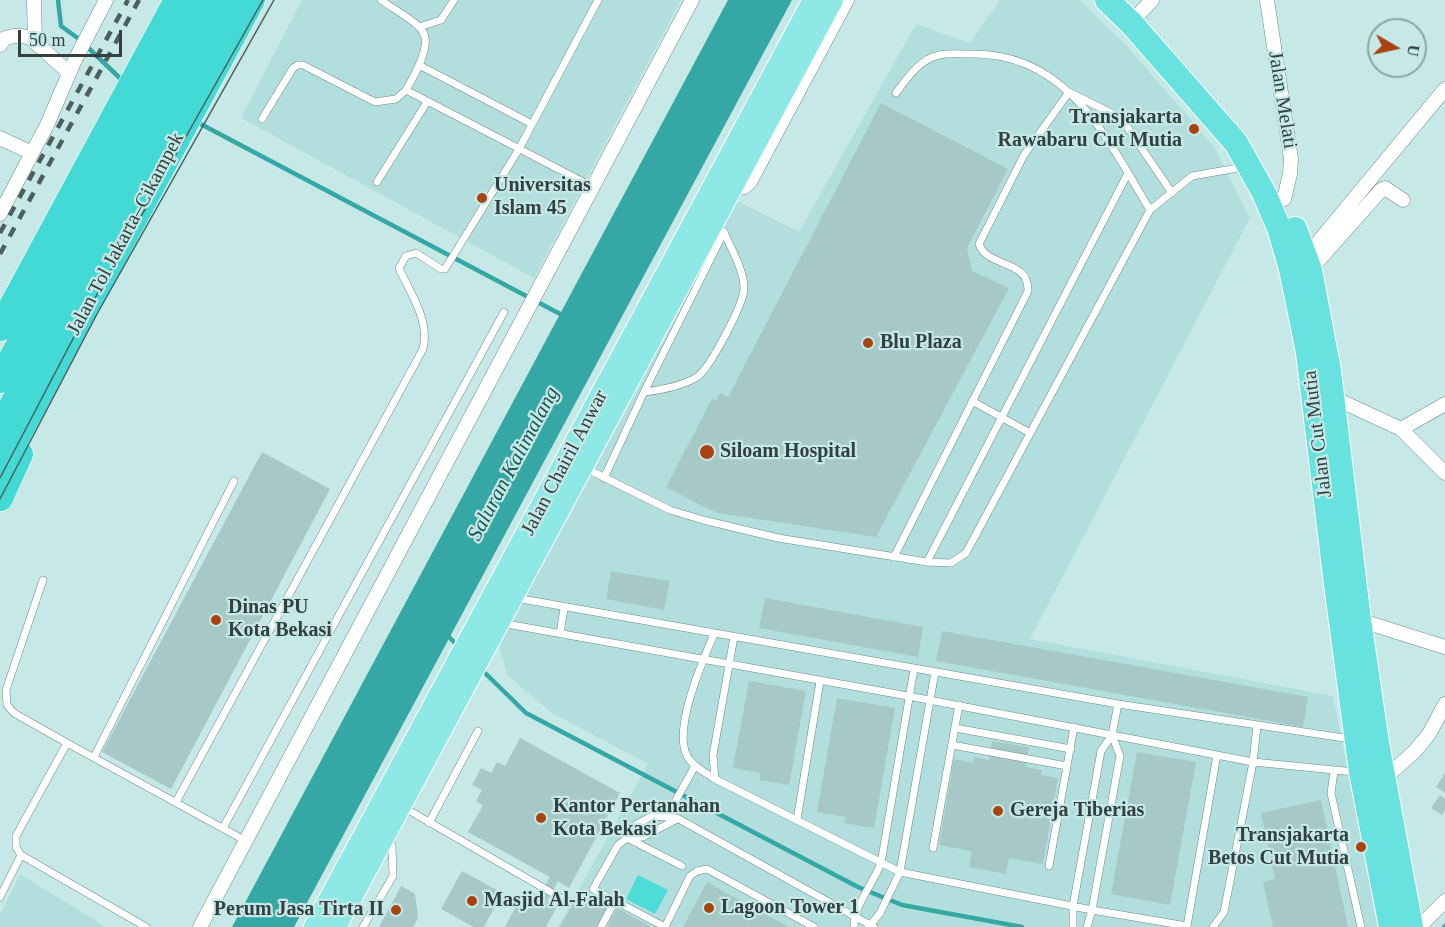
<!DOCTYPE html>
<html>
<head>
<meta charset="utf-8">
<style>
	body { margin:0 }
	#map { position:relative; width:1445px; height:927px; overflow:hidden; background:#c6e9e7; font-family:Georgia,serif }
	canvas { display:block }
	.north { position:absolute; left:1367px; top:18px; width:60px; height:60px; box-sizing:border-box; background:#c6e9e7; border:2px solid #8ba5a4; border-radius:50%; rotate:99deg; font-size:16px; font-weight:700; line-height:24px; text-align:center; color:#32403f }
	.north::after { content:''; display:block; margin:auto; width:21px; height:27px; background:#a84412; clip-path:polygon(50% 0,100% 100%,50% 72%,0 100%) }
	.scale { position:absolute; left:18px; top:30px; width:104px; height:27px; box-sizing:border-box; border:3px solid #32403f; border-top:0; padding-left:8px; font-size:18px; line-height:21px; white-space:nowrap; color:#32403f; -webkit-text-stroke:4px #c6e9e7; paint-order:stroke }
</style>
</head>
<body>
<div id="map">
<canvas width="1445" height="927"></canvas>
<div class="north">U</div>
<div class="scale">50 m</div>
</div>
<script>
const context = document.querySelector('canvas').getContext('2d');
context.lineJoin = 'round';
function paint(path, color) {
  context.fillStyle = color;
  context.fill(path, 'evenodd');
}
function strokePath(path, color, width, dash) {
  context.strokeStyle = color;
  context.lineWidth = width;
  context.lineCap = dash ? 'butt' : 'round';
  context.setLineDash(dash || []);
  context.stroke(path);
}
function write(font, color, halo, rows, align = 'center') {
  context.font = font + ' Georgia,serif';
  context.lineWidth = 4.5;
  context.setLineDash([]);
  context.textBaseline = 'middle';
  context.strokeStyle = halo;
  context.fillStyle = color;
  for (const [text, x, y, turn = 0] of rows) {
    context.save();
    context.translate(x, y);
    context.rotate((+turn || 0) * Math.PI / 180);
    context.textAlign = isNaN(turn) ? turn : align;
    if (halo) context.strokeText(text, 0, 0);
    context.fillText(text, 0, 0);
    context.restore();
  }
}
const built = new Path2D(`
	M302,0H681L534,278L241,118Z
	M1000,0H1080L1127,46L1215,148L1250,218L1030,639L1333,696L1379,927H558L648,764L552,713L507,675L499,645L735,200L799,232L916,24L970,43Z
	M20,874L106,927H0V915Z`);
const green = new Path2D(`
	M638,875L668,890L655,914L626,899Z`);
const water = new Path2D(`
	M728,0H792L294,927H232Z`);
const stream = new Path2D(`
	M58,0L61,26L79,39L124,82
	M195,121L564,316
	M446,634L459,647
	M482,670L526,713L858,887L902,905L1022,927
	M1444,927L1445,926`);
const building = new Path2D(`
	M881,103L1008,169L967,248L972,271L1009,288L876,537L718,513L702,506L666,487L712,399L716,401L720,393L728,397Z
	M262,452L330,489L171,789L102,752Z
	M611,571L670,581L664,610L606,599Z
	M765,598L923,627L918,657L759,628Z
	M942,631L1308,697L1303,727L936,661Z
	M749,681L806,691L789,785L759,780L761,773L733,768Z
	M837,698L895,708L874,828L844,823L846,817L817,812Z
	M520,738L620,793L569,888L558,881L547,901L557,907L546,927H505L525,889L540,897L550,877L468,832L483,805L476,801L482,790L472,785L481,768L491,773L497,762L505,766Z
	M992,741L1029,747L1026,767L1042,770L1041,775L1058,778L1043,864L1009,858L1006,874L969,867L972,851L939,845L954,759L973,763L974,757L989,760Z
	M1137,752L1196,762L1170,905L1111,894Z
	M1445,773V793L1436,787Z
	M1440,795L1445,799V810L1442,815L1431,808Z
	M1321,800L1348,927H1273L1263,882L1275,879L1261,813Z
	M462,871L502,893L484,927H474L441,909Z
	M707,882L732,896L789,927H683Z
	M401,886L415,894L418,918L413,927H379Z
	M581,889L609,904L597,927H560Z
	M617,908L651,927H607Z`);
const service = new Path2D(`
	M381,0C391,8 417,21 423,32C432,46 413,78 406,90L593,187
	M419,27L441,20L454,0
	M419,65L532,124
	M896,93C907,78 920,59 939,55C949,53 961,54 971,54C1068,52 1107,139 1150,210
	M262,119L293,68L298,65H303L375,102L396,99L406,90
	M377,182L427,102
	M644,392C661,390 682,386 697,377C710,368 744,304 744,288C744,270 731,249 724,232
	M972,401L1030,433
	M585,468L670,510L703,520L778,538L927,562L951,563L966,553L1150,210L1192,176L1244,167
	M604,478L644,392L724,232
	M894,557L1028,291C1029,259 987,268 979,244L1024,155L1069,92L1121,118L1172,193
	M927,562L1128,173
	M43,580L6,690L7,705L14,713L67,743
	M516,598L1118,704L1351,739
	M501,623L908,696L1253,762L1355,772
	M560,634L564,608
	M714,634C703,660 670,734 689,759C695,768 706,773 715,779L900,872L1092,910L1187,926L1217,755
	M955,728L1071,749
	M952,745L1067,766
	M94,757L234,481
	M1334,771L1331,793L1361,927
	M715,779L713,755L734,637
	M176,802L423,349C430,320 410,293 399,268L406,256L416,253L441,269H445L519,149L598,0
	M403,807L561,898
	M667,816L695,766
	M797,820L820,681
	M429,823L478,731
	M223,828L504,312
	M627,838L682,866
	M627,838L643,837L677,819
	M933,848L959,705
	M1049,866L1074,727
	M0,897L21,855
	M146,927L21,855L16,847V836L67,743L246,841
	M363,927L393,876L392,845L385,841
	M601,927L615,901
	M814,927L707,869L697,871L690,876L665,927L593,889L618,845L627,838L635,825L652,816L677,818L874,927
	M854,927C854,905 873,884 881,863L914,669
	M869,927L880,913L900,872L935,672
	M1073,927V906L1101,751L1112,735L1118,704
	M1087,927L1092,910L1120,756L1112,735
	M1213,927L1224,912L1253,762L1257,726`);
const minor = new Path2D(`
	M34,0L35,42L69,73
	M1267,0L1291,159L1290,174L1284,199
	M1131,23L1152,0
	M0,45L5,38C16,35 26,34 35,42
	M0,138L32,153L0,214
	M32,153L47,125L74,62L106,0
	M732,188L744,187L750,182L847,0
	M1305,258L1445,89
	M1310,270L1381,190L1385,188L1403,200
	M1332,397L1401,429L1445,404
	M1401,429L1445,473
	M1359,620L1445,647
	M1384,779L1415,751L1429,734L1445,704
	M1411,924L1425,921L1445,901
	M200,927L692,0`);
const primary = new Path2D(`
	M315,927L814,0
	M335,927L832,0`);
const trunk = new Path2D(`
	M1107,0L1131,23L1236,143L1264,193L1279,228L1291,269L1308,352L1336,584L1361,772L1391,927
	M1295,229L1310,270L1329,371L1359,620L1377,743L1411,927`);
const motorway = new Path2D(`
	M0,328L177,0
	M0,380L205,0
	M0,428L230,0
	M0,468L252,0
	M0,498L20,454`);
const tram = new Path2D(`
	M0,478L86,314L263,0
	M0,499L97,314L274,0`);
const rail = new Path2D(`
	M0,233L128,0
	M0,254L139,0`);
const markers = [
	[1194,129,6,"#a84412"],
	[482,198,6,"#a84412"],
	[868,343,6,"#a84412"],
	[707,452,8,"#a84412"],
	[216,620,6,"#a84412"],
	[998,811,6,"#a84412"],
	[541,818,6,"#a84412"],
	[1361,847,6,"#a84412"],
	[472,901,6,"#a84412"],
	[709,908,6,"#a84412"],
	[396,910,6,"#a84412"]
];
const streetNames = [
	["Jalan Melati",1282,100,81],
	["Jalan Tol Jakarta–Cikampek",126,234,-62],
	["Jalan Cut Mutia",1318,434,-97],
	["Jalan Chairil Anwar",565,463,-62]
];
const poiNames = [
	["Transjakarta",1182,118,"right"],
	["Rawabaru Cut Mutia",1182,141,"right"],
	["Universitas",494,186],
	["Islam 45",494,209],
	["Blu Plaza",880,343],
	["Siloam Hospital",720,452],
	["Dinas PU",228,608],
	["Kota Bekasi",228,631],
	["Kantor Pertanahan",553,807],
	["Kota Bekasi",553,830],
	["Gereja Tiberias",1010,811],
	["Transjakarta",1349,836,"right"],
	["Betos Cut Mutia",1349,859,"right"],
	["Masjid Al-Falah",484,901],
	["Lagoon Tower 1",721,908],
	["Perum Jasa Tirta II",384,910,"right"]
];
const waterNames = [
	["Saluran Kalimalang",514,464,-62]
];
paint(built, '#b2dfdd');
paint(green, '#4dddd9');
paint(water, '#35a7a4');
strokePath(stream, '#35a7a4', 4.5);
paint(building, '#a6c8c7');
strokePath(service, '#6a8b89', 8);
strokePath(minor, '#6a8b89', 15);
strokePath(primary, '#fff', 24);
strokePath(trunk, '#fff', 26);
strokePath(motorway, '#fff', 27);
strokePath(service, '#fff', 7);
strokePath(minor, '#fff', 14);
strokePath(primary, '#8ee9e6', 22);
strokePath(trunk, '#68e2de', 24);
strokePath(motorway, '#43dad6', 26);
strokePath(tram, '#4c5e5d', 1.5);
strokePath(rail, '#4c5e5d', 4.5, [10, 10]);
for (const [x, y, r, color] of markers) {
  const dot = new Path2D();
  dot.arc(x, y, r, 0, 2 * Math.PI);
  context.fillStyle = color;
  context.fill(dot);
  strokePath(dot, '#c6e9e7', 2);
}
write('20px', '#32403f', '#c6e9e7', streetNames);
write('bold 20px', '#32403f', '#c6e9e7', poiNames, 'left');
write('italic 21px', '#185755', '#c6e9e7', waterNames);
</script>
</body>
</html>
